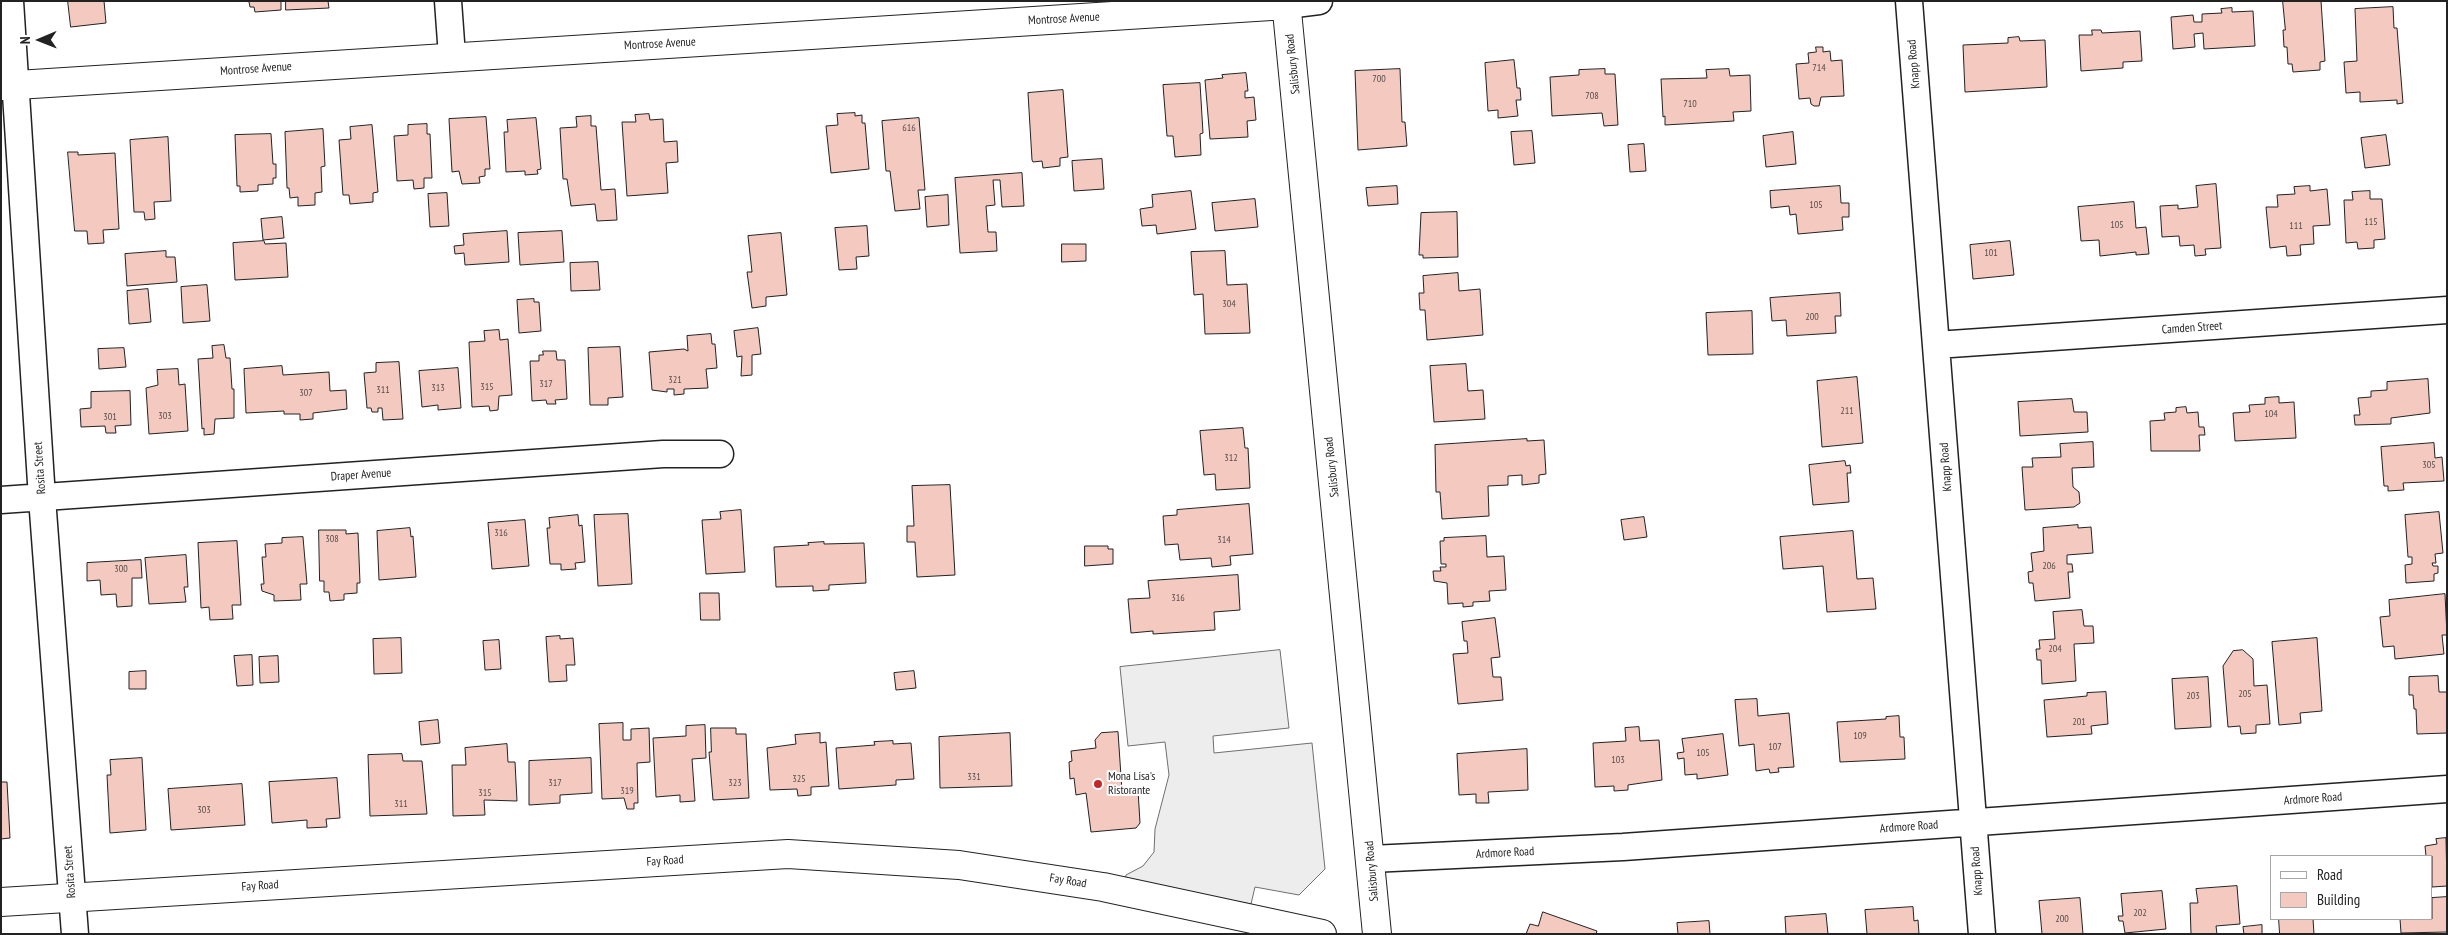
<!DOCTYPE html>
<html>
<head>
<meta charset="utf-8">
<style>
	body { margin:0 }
	#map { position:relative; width:2448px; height:935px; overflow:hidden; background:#fff; font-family:"PT Sans Narrow",sans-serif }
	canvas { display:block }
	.frame { position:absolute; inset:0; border:2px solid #222; pointer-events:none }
	.legend { position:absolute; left:2270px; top:855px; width:162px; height:65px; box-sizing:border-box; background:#fff; border:1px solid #a7a7a7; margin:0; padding:6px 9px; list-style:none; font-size:15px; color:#222 }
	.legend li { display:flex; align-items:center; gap:10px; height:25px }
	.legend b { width:25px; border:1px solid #a7a7a7 }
	.north { position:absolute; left:15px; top:15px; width:50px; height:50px; -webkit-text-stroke:4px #fff; paint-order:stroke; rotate:269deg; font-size:14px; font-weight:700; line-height:20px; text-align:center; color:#222 }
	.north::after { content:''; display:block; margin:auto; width:18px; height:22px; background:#222; clip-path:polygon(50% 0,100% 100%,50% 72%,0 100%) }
</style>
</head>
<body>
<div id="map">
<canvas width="2448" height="935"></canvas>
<div class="frame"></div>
<ul class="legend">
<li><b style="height:6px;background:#fff"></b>Road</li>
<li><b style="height:14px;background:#f3c9c0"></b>Building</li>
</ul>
<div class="north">N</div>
</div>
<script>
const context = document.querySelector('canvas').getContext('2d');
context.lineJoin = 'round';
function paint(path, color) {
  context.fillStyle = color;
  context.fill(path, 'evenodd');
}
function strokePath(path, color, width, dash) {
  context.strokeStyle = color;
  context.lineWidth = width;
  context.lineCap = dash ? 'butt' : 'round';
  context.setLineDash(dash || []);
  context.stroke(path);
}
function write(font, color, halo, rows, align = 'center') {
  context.font = font + ' "PT Sans Narrow",sans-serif';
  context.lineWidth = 4;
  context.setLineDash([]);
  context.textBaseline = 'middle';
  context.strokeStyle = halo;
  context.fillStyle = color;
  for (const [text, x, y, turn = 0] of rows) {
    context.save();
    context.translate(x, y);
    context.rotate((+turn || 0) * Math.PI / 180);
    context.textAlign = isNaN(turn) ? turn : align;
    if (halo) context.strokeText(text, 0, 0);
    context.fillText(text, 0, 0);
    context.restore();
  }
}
const parking = new Path2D(`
	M1280,650L1289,728L1213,736L1214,753L1312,743L1325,869L1299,895L1255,887L1251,904L1125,880L1126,875L1143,866L1154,852L1155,829L1169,775L1165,742L1128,746L1120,667Z`);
const building = new Path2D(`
	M68,1H104L106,23L71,27Z
	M238,1H281V10L255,12L254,7H250L249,2Z
	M286,1H328L329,8L286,10Z
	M2283,1H2321L2325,61L2320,62V70L2293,72L2292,64H2288L2287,47H2284L2283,30H2285Z
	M2393,7L2394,28H2397L2403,103L2397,104V100L2360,102V92L2346,93L2344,62L2357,61L2355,9Z
	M2232,8V12L2253,11L2255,46L2204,49L2203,33L2194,34L2195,47L2173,49L2171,17L2193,15L2194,22H2202V14L2222,13L2221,9Z
	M2092,30H2101L2102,33L2140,31L2142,61L2123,62V68L2081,71L2079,35H2092Z
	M2019,37L2020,41L2045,40L2047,87L1965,92L1963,45L2008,43V38Z
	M1816,47H1823V52L1830,51L1831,61L1842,60L1844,96L1821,97L1819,106H1814L1811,104L1810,98L1799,99L1796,64L1809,63L1808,53L1816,52Z
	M1514,60L1517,88H1520L1521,100H1516L1518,116L1498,118V110L1488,111L1485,63Z
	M1400,69L1402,122H1405L1407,146L1358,150L1355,71Z
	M1605,69V74H1615L1618,125L1604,126L1602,113L1552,116L1550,77L1579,75V70Z
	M1729,69L1730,76L1750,75L1751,111L1733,112L1734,121L1665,125V116L1663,117L1661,79L1707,78L1706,70Z
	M1246,73L1248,91H1245V98L1254,97L1256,120L1247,121L1248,137L1210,139L1205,80L1223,78L1222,75Z
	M1200,83L1203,133L1200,134L1201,155L1175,157L1173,136H1167L1163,85Z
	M1063,90L1068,157L1060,158V166L1043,168L1042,161L1033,162L1032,160L1028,93Z
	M855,113V116L862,115V123H865L869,169L831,173L826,126L838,125L837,114Z
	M649,114L650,120L663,119L664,142L677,141L678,162L666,163L668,193L627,196L622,122H636L635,115Z
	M591,116V126H596L601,190L615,189L617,220L597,221L595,204L571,206L567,179H563L560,128L577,127L576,117Z
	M486,117L490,169H485V176L479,177L480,183L462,184L459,171L452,172L449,119Z
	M536,118L541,169L537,170L538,174L525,175V171L506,172L504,132H508L507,120Z
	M919,118L925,190H918L920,209L895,211L890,171H886L882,121Z
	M427,124V134H430L432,178H424V188L414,189L413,180L397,181L394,136L408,135V125Z
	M372,125L378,192L373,193V202L350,204L349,195H343L339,140L351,139L350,127Z
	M323,129L325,166L321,167L322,192L315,193V205L298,206V197L290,198L289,188H287L285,132Z
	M1532,131L1535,163L1514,165L1511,132Z
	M1793,132L1796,164L1766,167L1763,136Z
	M271,134L273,164H276V178H273V184L258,185V191L240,192V186H237L235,135Z
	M2386,135L2390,165L2365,168L2361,138Z
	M168,137L171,201L154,202L155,219L145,220L144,212H134L130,140Z
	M1644,144L1646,171L1630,172L1628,145Z
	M68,152H78V155L115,153L119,229L103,230L104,243L88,244L87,231H75Z
	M1102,159L1104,189L1074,191L1072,161Z
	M1022,173L1024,206L1002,207L1000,180H993L995,205L986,206L988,232H996L997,251L960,253L955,178Z
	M2216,184L2221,248L2205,249L2206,255L2195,256L2194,245L2180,246L2179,236L2162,237L2160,206L2178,205V209L2198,207L2196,186Z
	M1397,186L1398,204L1368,206L1366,188Z
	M1840,186L1841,203H1849V217H1842L1843,230L1798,234L1796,214L1790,215L1789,206L1771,208L1770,191Z
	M2310,186V191L2327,189L2330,225L2313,226L2314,244L2300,245L2301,255L2287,256L2286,246L2270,248L2266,207H2278L2277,195L2295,194L2294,187Z
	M1191,191L1196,229L1157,234L1156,225L1142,226L1140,209L1153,207L1152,195Z
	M2370,191V199H2382L2385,239L2374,240V248L2358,249L2357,242L2346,243L2344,200H2353L2352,192Z
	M447,193L449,226L430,227L428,194Z
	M948,195L949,225L927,227L925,197Z
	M1255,199L1258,227L1215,231L1212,203Z
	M2134,202L2136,228L2146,227L2149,254L2136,255V252L2100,256L2099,240L2081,241L2078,207Z
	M1457,212L1458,257L1423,258V255H1419L1421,213Z
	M282,217L284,238L263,240L261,219Z
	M867,226L869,256L856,257L857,269L839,270L835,228Z
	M507,231L509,262L465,265L464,253L455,254L454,246L464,245L463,234Z
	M562,231L564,262L520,265L518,233Z
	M781,233L787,295L766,297V306L752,308L747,272H752L748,236Z
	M264,241L265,244L286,243L288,277L235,280L233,243Z
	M2010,241L2014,275L1973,279L1970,245Z
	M1062,244H1086V261L1062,262Z
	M166,251V257H175L177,282L127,286L125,254Z
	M1225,251L1227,285L1247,284L1250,333L1205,334L1203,294L1194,295L1191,252Z
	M598,262L600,290L571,291L570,263Z
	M1458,273L1459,291L1480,289L1483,335L1427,340L1425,310H1420L1419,293H1424L1423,276Z
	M207,285L210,321L183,323L181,287Z
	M148,289L151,322L129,324L127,291Z
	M1840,293L1841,316H1835L1836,333L1787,336L1786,320L1772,321L1770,298Z
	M534,299V302H539L541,331L519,333L517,300Z
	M1752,311L1753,354L1708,355L1706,313Z
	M758,328L761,354L752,355V375L741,376L742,356L737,357L734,331Z
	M499,330L500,340L508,339L512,395L499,396L498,410L490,411L489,406L472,407L469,342L485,341L484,331Z
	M711,334L712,344H715L717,368L706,369L708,388L684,389V394L674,395V389H667V392L652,390L649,352L684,349L688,351L687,336Z
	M224,345L226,358H230L232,389H234V418L215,419L214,434L204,435V428L202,429L198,359L213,358L212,346Z
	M620,347L623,397L608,398V405H590L588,348Z
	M124,348L126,367L99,369L98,349Z
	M543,351H556L557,360H565L567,399L555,400L556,404H547L546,400L532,401L530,361H539V355H543Z
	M399,362L403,419L383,420L382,408H378V412H372L371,408H367L364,373L376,372V363Z
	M1466,364L1468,391L1483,390L1485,419L1434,422L1430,366Z
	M282,366L283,375L329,372L330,391L346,390L347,409L313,413V419L300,420V414H284V411L246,413L244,369Z
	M458,368L461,408L438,410V405L422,407L419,371Z
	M178,369L179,385L185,384L188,431L149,434L146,388L158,385L157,370Z
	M1857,377L1863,443L1822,447L1817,381Z
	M2428,379L2430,413L2391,418V424L2355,425L2354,415H2360L2358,398L2371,397V391L2387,390V382Z
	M130,391L131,425L115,426L116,433H106L105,426L81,427L80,409L91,408V392Z
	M2279,397V403L2294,402L2296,438L2235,441L2233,413L2250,412L2249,405L2265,404V398Z
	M2072,399L2074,412H2087L2088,432L2020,436L2018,402Z
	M2186,407L2187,413L2198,412L2199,427H2204L2205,435H2199L2200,451H2151L2150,421L2165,420L2164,413L2176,412V408Z
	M1243,428L1245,448H1248L1250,488L1216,490L1215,474L1204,475L1200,431Z
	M1527,439V441L1544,440L1546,474L1539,475V483L1522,485V475L1508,476V485L1488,486L1489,516L1442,519L1440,492H1436L1435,445Z
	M2093,442L2094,467L2072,468L2073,487L2079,492L2080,503L2074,507L2025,510L2022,467H2033L2032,458L2061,457L2060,444Z
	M2434,443L2435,458L2442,457L2444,481L2403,483L2404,490L2388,491V486H2384L2381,447Z
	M1845,461L1846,466L1850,465L1851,473H1847L1849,502L1813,505L1809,465Z
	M950,485L955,575L917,577L915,542H907V526H914L912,486Z
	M1249,504L1253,554L1230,556L1231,565L1212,567L1211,558L1180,560L1178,544L1165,545L1163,516L1177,515V510Z
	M741,510L745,572L706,574L702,520L721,519L720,512Z
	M2439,512L2443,553L2435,554L2436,563H2432L2433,566H2438V573L2434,574V581L2406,583L2405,565L2412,564V557H2408L2405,515Z
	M628,514L632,584L598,586L594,515Z
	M578,515L579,526L582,525L585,562L575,563L576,569L561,570V564H550L547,528H550L549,518Z
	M1644,517L1647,537L1624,540L1621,520Z
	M525,520L529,566L492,569L488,523Z
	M2078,525V528L2091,527L2093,553L2067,555V564H2072L2073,572H2068L2070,598L2035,601L2033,583H2029L2028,572L2033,571L2031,553L2044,551L2043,528Z
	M410,528L411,537L413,536L416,577L379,580L377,531Z
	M319,530H346V534L358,533L360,583H357V593L344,594V600L330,601L329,592H324V581H320Z
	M1853,531L1857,579L1873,578L1876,609L1827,612L1823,566L1783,569L1780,537Z
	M1486,536L1487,557L1504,556L1506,590L1489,591L1490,601L1473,602V606L1463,607V603L1448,604L1447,583L1434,581L1433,571H1441L1440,567H1446V564H1441L1440,541H1444V538Z
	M303,537L307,584H300L301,600L274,601V595L262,591L261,584H264L262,557H266L265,544L282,543V538Z
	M237,541L241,605H232L233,619L210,620L209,607L201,608L198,543Z
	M824,542V544L864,543L866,583L829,585V590L813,591V586L776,587L774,547L809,545L808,543Z
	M1085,546H1108V549H1113V564L1085,566Z
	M186,555L188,587H184L186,602L149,604L145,558Z
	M141,560L142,578H132V606L117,607L116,594L101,595L100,580L87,581V563Z
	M1238,575L1240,610L1214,612L1215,630L1153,634V631L1131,633L1128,599L1150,598L1148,581Z
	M700,593H719L720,620H701Z
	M2445,594L2447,635H2442L2444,654L2395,659L2394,646L2383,647L2380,617L2390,616L2389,600Z
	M2082,610L2084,626H2093L2094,643L2074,644L2076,681L2042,684L2041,660H2037L2036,649H2040L2039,640L2055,639L2053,612Z
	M1495,618L1500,657L1491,658L1493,677H1501L1503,700L1458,704L1453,654L1468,653L1467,641H1464L1462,622Z
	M560,636V639L573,638L575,665H566L567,681L549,682L546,637Z
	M401,638L402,673L374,674L373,639Z
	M2317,638L2322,711L2300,713L2301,723L2279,725L2272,642Z
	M499,640L501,669L485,670L483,641Z
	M2243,650L2253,659L2254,686L2267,685L2270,724L2256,725V733L2241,734L2240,726L2228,727L2223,666L2233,651Z
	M252,655L253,685L237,686L234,656Z
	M278,656L279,682L260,683L259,657Z
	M146,671V689H129V672Z
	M914,671L916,688L896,690L894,673Z
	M2438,676L2439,692H2447V733L2417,734L2416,709H2414L2413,695H2409V677Z
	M2208,677L2211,727L2175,729L2172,679Z
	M2106,692L2108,724L2091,726L2092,734L2047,737L2044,700L2087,696V693Z
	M1757,699L1758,716L1789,713L1794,767L1778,768L1779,772L1770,773L1769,769L1756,771L1754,744L1739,746L1735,700Z
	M1899,716L1900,737H1904L1905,759L1840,762L1837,722L1886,719V717Z
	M438,720L440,743L421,745L419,722Z
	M623,723V740H631V729L649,728L650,762L637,763L638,803H634V809H627L624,798L602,799L599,724Z
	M705,725L706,758L692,759L695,801L680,802V795L656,797L653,738L686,736V726Z
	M1639,727L1640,741L1659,740L1662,780L1628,785V790L1614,791V786L1595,787L1593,743L1626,741L1625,728Z
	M711,728H736V734H746L749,798L713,800L709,752H711Z
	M1118,732L1122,791L1138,790L1140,823L1136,828L1091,832L1086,793L1076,795L1074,778L1070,779L1069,762L1072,761L1071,751L1096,748L1095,740L1101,733Z
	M820,733V743L826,742L829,786L811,787V795L798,796L797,789L770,790L767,748L796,744L795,735Z
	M1010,733L1012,786L940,788L939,737Z
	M1723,734L1728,775L1697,779V774L1685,775L1684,758L1678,759L1677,753L1684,752L1682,739Z
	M893,741V744L911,743L914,779L896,780V785L839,789L836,748L875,745L874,742Z
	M507,744L508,762H515L517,801L484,800L485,815L453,816L452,765H466L465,748Z
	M1527,749L1528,790L1488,792L1489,803H1476V794L1459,795L1457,754Z
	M402,754L403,761H422L427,814L370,816L368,755Z
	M142,758L146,830L110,833L107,775H111L110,760Z
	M591,758L592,793L560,795V803L529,805V761Z
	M337,778L340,818L326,819L327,827L307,828V820L272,823L269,782Z
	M1,782H7L10,838L1,839Z
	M242,784L245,825L171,830L168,789Z
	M2446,838L2447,886L2432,887V856H2426L2425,846L2437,844L2436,839Z
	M2237,886L2240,924L2216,926L2217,934H2191L2190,903H2198L2196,889Z
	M2162,891L2166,929L2125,933L2123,921H2119L2118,916H2123L2121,894Z
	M2447,897V932L2401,933L2400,919H2432V898Z
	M2080,898L2083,934H2042L2039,901Z
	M1913,907L1914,921L1918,920L1919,934H1867L1865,910Z
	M1543,912L1597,931L1596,934H1526L1530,924L1538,926Z
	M1826,914L1828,934H1786L1785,917Z
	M2279,919H2313L2314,934H2280Z
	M1709,921L1710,934H1678L1677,923Z
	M2262,925V934H2244L2243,927Z`);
const minor = new Path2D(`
	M10,1L42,498L75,934
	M448,1L452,56
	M1909,1L1982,934
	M1287,5L1319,1
	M1936,345L2447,310
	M1,500L663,454H720
	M1371,859L1623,847L2447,789`);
const tertiary = new Path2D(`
	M1286,1L1377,934
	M1,86L1287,5
	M1,902L788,854L959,865L1103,887L1322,934`);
const markers = [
	[1098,784,5,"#c62828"]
];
const numberNames = [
	["714",1819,68],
	["700",1379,79],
	["708",1592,96],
	["710",1690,104],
	["616",909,128],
	["105",1816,205],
	["115",2371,222],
	["105",2117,225],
	["111",2296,226],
	["101",1991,253],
	["304",1229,304],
	["200",1812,317],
	["321",675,380],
	["317",546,384],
	["315",487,387],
	["313",438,388],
	["311",383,390],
	["307",306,393],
	["211",1847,411],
	["104",2271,414],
	["303",165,416],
	["301",110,417],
	["312",1231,458],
	["305",2429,465],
	["316",501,533],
	["308",332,539],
	["314",1224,540],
	["206",2049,566],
	["300",121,569],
	["316",1178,598],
	["204",2055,649],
	["205",2245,694],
	["203",2193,696],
	["201",2079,722],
	["109",1860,736],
	["107",1775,747],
	["105",1703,753],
	["103",1618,760],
	["331",974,777],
	["325",799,779],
	["317",555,783],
	["323",735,783],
	["319",627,791],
	["315",485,793],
	["311",401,804],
	["303",204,810],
	["202",2140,913],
	["200",2062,919]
];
const streetNames = [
	["Montrose Avenue",1064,19,-3],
	["Montrose Avenue",660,44,-3],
	["Salisbury Road",1293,64,-96],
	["Knapp Road",1914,64,-95],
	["Montrose Avenue",256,69,-4],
	["Camden Street",2192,328,-4],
	["Salisbury Road",1332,467,-96],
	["Knapp Road",1946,467,-94],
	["Rosita Street",40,468,-94],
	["Draper Avenue",361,475,-4],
	["Ardmore Road",2313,799,-4],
	["Ardmore Road",1909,827,-4],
	["Ardmore Road",1505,853,-3],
	["Fay Road",665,861,-4],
	["Salisbury Road",1372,871,-95],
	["Knapp Road",1977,871,-94],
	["Rosita Street",70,872,-94],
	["Fay Road",1068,881,9],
	["Fay Road",260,886,-4]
];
const poiNames = [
	["Mona Lisa's",1108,777],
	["Ristorante",1108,791]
];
paint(parking, '#ededed');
strokePath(parking, '#6f6f6f', 1);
paint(building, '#f3c9c0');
strokePath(building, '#222', 1);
strokePath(minor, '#222', 29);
strokePath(tertiary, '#222', 30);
strokePath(minor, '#fff', 26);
strokePath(tertiary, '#fff', 28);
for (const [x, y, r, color] of markers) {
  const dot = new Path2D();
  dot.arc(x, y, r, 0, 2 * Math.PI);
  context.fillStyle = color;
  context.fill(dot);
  strokePath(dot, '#fff', 2);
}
write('10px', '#564c4a', null, numberNames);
write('12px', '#222', '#fff', streetNames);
write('12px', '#222', '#fff', poiNames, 'left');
</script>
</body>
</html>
